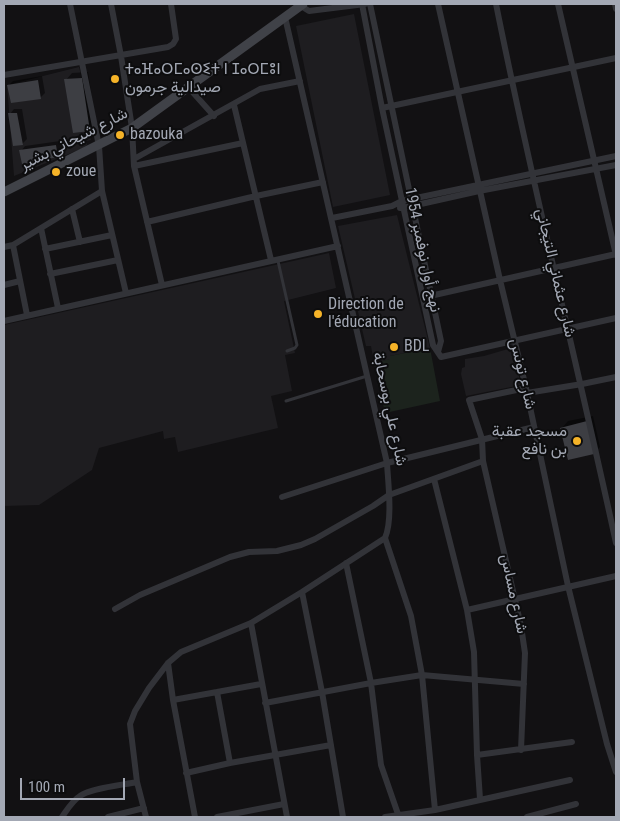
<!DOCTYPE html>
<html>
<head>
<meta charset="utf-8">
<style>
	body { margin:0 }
	#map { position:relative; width:620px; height:821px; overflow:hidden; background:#121113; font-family:"Roboto Condensed",sans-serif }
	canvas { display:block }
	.frame { position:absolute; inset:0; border:5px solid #a3a8b4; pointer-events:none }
	.scale { position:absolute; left:20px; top:778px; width:105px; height:22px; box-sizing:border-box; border:2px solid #a3a8b4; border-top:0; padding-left:6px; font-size:15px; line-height:18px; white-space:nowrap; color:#a3a8b4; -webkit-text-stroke:4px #0d0d0e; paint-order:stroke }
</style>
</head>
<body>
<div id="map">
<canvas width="620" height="821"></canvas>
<div class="frame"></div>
<div class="scale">100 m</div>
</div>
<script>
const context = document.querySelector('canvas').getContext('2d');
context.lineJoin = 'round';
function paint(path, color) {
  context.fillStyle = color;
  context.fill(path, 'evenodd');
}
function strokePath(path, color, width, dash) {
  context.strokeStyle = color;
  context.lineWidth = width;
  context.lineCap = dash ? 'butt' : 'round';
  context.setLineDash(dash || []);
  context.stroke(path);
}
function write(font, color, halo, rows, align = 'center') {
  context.font = font + ' "Roboto Condensed",Vazirmatn,"Noto Sans Tifinagh",sans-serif';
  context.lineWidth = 4;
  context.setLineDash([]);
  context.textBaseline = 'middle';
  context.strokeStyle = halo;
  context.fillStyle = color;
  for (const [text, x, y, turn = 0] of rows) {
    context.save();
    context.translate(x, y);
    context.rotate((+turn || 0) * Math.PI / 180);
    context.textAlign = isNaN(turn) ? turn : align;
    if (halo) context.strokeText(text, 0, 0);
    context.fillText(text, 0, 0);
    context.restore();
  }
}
const built = new Path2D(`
	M354,14L390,195L333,207L296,26Z
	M79,67L82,78L91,140L86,141L87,145L81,149L14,176L7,85Z
	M397,215L430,348L390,356L391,359L374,363L371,346H366L338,226Z
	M329,253L336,288L284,301L295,353L285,355L292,391L271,396L278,428L178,452L175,437L164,439L163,431L99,448L92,470L39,505L4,506V325Z
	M508,349L509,352L513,351L521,385L466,396L461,374L462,368L465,367V359L484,356Z`);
const green = new Path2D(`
	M430,348L440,401L385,413L374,363L390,359V356Z`);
const shadow = new Path2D(`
	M88,72L96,124L90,130L66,80L72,73Z
	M42,76L45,93L41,97L9,85L13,81Z
	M14,109H22L27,139L22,144L10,114Z
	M60,141L62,152L58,156L21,151L25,146Z
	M593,416L600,447L594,453L562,428L568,421Z`);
const building = new Path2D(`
	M82,78L90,131L73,133L64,79Z
	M38,80L41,99L11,103L7,85Z
	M8,113H17L23,145L13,146Z
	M56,145L58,157L22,164L19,150Z
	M587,421L594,454L568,460L560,428Z`);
const lane = new Path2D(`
	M278,261L297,345L295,348L287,351
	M286,401L367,376`);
const street = new Path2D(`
	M70,4L99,146L102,191L126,293
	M111,4L121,56L132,128L134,166L162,285
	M362,4L382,108L433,345L441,357L616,318
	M370,4L441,341L438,352
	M438,4L500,280L526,388L568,586L607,744L616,772
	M496,4C532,184 577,363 616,543
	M558,4L616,255
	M615,4L616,9
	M301,6L309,11L365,4
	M285,17L387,463C388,482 393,520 385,538L411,616L422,675L435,810
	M4,75L168,47L173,44L176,39L171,4
	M189,88L214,116
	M234,105L271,260
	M382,108L616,58
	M134,159L260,89L300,81
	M134,166L243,143
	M400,208H403L479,191L616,165
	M72,209L80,242
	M332,218L392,206L402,201L616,156
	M147,222L256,196L323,182
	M41,228L58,308
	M13,245L27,315
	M4,247L13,245L102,191
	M45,249L112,235
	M50,274L118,260
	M4,285L20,281
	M430,296L616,254
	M4,321L338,246
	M527,393L582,384L616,377
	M434,479L467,610L474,652L477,755L480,799
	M282,497L387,463L534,427
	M346,563L371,683L381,765L399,817
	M302,592L322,692L343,817
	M115,609L140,595L230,557L249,552L277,551L301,545L315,539L373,506L389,495L483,461
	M467,610L616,576
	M251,623L287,817
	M168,663L173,700L195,817
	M217,692L230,763
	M173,700L261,684
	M265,703L371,683L422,675L524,684
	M521,750L525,653L521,626L483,461L482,439L469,400L526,388
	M477,755L572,742
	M186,773L230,763L331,745
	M62,817C67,810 72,801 80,796C91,788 123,785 137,782
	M108,817L144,808
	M146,817L137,782L130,724L135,711L149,688L168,663L181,652L251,623L302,592L385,538
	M217,817L284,804
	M385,817L435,810L570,780
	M527,817L576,804`);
const secondary = new Path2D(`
	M4,192L132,128L303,4`);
const markers = [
	[115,79,5,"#f5b328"],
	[120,135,5,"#f5b328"],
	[56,172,5,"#f5b328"],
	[318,314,5,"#f5b328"],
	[394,347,5,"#f5b328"],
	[577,441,5,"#f5b328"]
];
const poiNames = [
	["ⵜⴰⴼⴰⵔⵎⴰⵙⵉⵜ ⵏ ⵊⴰⵔⵎⵓⵏ",125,70],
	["صيدالية جرمون",125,88],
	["bazouka",130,135],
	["zoue",66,172],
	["Direction de",328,305],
	["l'éducation",328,323],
	["BDL",404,347],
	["مسجد عقبة",567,432,"right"],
	["بن نافع",567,450,"right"]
];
const streetNames = [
	["شارع شيحاني بشير",74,140,-27],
	["نهج أول نوفمبر 1954",422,250,78],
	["شارع عثماني التيجاني",555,273,77],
	["شارع تونس",522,374,77],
	["شارع علي بوسحابة",389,409,78],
	["شارع مساس",513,594,78]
];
paint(built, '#1e1d20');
paint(green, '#1c231d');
paint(shadow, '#0007');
paint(building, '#3d3e43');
strokePath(lane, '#323338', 3);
strokePath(street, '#323338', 6);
strokePath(secondary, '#404248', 9);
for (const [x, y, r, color] of markers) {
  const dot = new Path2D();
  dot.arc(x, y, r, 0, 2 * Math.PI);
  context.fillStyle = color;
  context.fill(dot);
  strokePath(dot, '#0d0d0e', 2);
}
write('16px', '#a3a8b4', '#0d0d0e', poiNames, 'left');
write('16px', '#a3a8b4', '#0d0d0e', streetNames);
</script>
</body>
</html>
